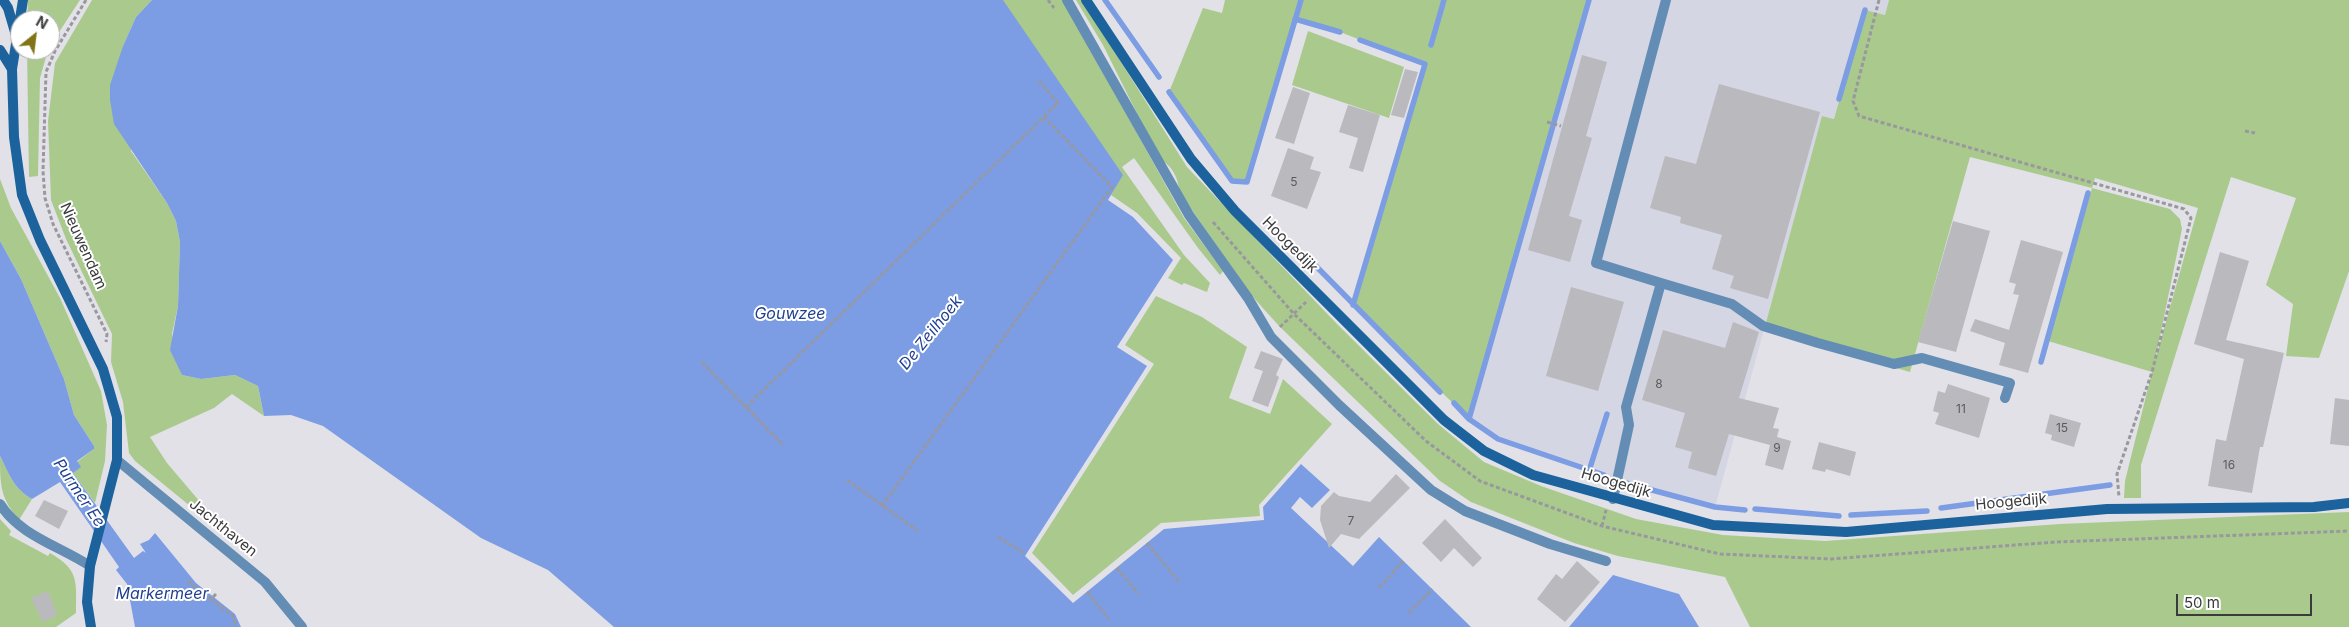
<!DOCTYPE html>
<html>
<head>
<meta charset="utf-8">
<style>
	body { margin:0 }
	#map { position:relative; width:2349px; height:627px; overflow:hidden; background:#e1e1e7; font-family:Inter,sans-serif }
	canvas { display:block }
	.north { position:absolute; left:10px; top:10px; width:50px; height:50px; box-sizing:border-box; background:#fff; border:1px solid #b1b1b1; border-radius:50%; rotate:29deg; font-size:14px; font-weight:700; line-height:20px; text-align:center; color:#3b3b3d }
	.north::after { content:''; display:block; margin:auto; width:18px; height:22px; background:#807416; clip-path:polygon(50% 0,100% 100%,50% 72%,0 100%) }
	.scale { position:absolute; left:2176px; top:594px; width:136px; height:22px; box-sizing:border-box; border:2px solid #3b3b3d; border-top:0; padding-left:6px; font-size:15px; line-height:18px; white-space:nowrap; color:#3b3b3d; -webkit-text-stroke:4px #fff; paint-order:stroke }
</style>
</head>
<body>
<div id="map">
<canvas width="2349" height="627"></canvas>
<div class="north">N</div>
<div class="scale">50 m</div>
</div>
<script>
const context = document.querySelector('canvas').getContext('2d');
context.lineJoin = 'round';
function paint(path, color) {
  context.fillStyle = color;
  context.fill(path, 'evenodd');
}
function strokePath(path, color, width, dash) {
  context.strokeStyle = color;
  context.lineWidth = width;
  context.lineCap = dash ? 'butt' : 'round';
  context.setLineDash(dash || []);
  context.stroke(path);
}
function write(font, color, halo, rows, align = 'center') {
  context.font = font + ' Inter,sans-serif';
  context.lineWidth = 4;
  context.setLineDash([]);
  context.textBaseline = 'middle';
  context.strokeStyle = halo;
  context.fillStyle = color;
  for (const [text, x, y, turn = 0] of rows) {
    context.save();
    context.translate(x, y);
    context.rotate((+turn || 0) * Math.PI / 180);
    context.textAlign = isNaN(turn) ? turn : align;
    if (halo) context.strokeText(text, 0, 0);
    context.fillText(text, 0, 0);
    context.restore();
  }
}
const built = new Path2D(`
	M1589,0H1889L1885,15L1865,10L1834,119L1823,116L1715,507L1626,483L1498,439L1469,419Z`);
const green = new Path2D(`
	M28,0H80L50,46V20H27Z
	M92,0H152L136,17L123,46L131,151L167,203L176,221L180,242L178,306L172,334L182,375L201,379L235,375L258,386L264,416L232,394L214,408L150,437L167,463L201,503L195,510L135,461L129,453L123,402L111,362L112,334L66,239L51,200L48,121L55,63Z
	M1002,0H1063L1184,218L1223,271L1220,275L1198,248L1134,158L1122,167L1184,255L1210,283L1207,292L1184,283L1182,285L1168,278L1181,258L1137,213L1111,195L1122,175Z
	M1076,0H1082L1187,167L1337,324L1438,424L1484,462L1541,486L1636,519L1723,535L1825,541L2060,524L2349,512V627H1750L1725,577L1618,556L1574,543L1471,502L1440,481L1280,327L1251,295L1180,193C1177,176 1174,168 1159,158L1103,45Z
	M1225,0H1589L1469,419L1353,305L1425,65L1340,32L1295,19L1247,182L1232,181L1169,92L1203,8L1222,13Z
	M1889,0H2349V271L2319,358L2286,356L2293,304L2266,285L2296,198L2231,177L2141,465V498H2124L2125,481L2152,372L2048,341L2092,188L1970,157L1910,372L1764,330L1822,116L1834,119L1865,10L1885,15ZM2095,178L2198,208L2155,361L2182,229L2180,219L2170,209L2092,188Z
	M1308,31L1404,67L1389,118L1292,85Z
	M27,50H48L40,78L38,176L29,177Z
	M0,179L11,208L60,298L101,391L107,425L105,461L95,503L73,473L77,462L94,449V446L74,415L64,379L21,279L0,241Z
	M1156,296L1202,317L1247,347L1229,398L1270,414L1283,379L1332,424L1259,505L1260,516L1161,523L1073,595L1032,553L1154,364L1125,345Z
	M0,456C9,474 14,489 32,499L19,520C0,498 0,484 0,456Z
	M0,519L11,531L9,535L48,556L50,553C80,570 76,582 76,613L56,627H0Z`);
const water = new Path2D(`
	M152,0H1003L1123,175L1108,200L1133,217L1173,260L1117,347L1147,366L1025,556L1073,603L1164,529L1264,520L1263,507L1301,464L1330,490L1312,508L1300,497L1291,508L1353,566L1379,537L1471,627H614L548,570L481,538L323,426L291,415L264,416L258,386L235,375L201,379L182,375L170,350L178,306L180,242L176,221L167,203L114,124L110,100V85L123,46L136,17Z
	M0,241L21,279L64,379L74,415L94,446V449L77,461L81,467L73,473L134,558L143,551L146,553L140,544L149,540L155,533L196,583L235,614L241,627H135L127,584L116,570L119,567L60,482L32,499C14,489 9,474 0,456Z
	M1613,575L1679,594L1699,627H1569Z`);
const stream = new Path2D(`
	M1105,0L1159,77
	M1295,19L1340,32
	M1431,45L1444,0
	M1169,92L1232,181L1247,182L1301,0
	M1839,99L1865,10
	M1310,260L1440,392
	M1353,305L1425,64L1360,40
	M2041,362L2088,193
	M1454,403L1469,419L1498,439L1604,475
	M1469,419L1589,0
	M1589,471L1607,414
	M1626,483L1715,507L1745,510
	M1941,508L2110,485
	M1755,509L1839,516
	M1851,515L1927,511`);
const building = new Path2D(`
	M1582,55L1607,62L1586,136L1592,138L1569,216L1582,220L1570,262L1528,250Z
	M1405,69L1418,72L1404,118L1391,115Z
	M1719,84L1820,112L1768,299L1730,288L1734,276L1712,269L1722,235L1680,223L1681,217L1650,208L1665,156L1696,164Z
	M1293,87L1310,93L1294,144L1275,138Z
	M1348,105L1380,115L1363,172L1349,168L1358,138L1339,132Z
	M1288,148L1314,157L1310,169L1321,172L1307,209L1271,196Z
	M1953,221L1990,231L1956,352L1918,342Z
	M2021,240L2063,252L2028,373L1999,365L2005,343L1970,331L1975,319L2009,330L2019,295L2013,294L2016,284L2009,282Z
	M2220,252L2249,261L2226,340L2284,353L2263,447H2260L2252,493L2208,486L2216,439L2226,441L2244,359L2194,344Z
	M1571,287L1624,302L1598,391L1546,376Z
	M1733,322L1759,332L1739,398L1779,408L1773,428L1779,429L1777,437L1791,441L1783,470L1765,465L1770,445L1729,434L1716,476L1688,468L1692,452L1675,447L1685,413L1642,400L1663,330L1725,348Z
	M1261,351L1283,359L1276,375L1279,377L1268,407L1252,401L1263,371L1254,368Z
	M1948,384L1990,398L1979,438L1935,424L1939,413L1933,411L1938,391L1945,393Z
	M2335,398L2349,400V446L2330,444Z
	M2050,414L2081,423L2074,447L2051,440L2052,435L2045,433Z
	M1819,442L1856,452L1850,476L1826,469L1825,472L1812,469Z
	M1396,474L1410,488L1359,539L1341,534L1329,548L1320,520L1321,506L1334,492L1339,496L1370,502Z
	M44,500L68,511L59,529L35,516Z
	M1445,519L1482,558L1473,567L1454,548L1441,562L1422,543Z
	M1577,561L1600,582L1565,622L1537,599L1556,574L1562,579Z
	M48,591L57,615L43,622L31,598Z`);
const path = new Path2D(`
	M86,0L55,51L46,72L43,171L45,198L53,224L107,334L106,342
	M1048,0L1054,8
	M1879,0L1853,101L1859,116L2184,209L2191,218L2152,372L2117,474L2119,497
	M1547,122L1561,126
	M2245,131L2255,133
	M1213,222L1294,314L1426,441L1480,481L1602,526L1720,554L1831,559L2056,542L2349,531
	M1280,327L1306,302
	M702,362L784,446
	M746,407L1058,103L1039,81
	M847,480L918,531
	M882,506L1112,187L1044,117
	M1602,526L1606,510
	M998,537L1026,554
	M1147,543L1180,583
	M1117,568L1139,594
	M188,581L211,599
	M1379,588L1403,561
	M1087,592L1109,619
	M216,594L211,599L232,615L237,627
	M1409,613L1432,589`);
const lane = new Path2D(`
	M1067,0L1189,215L1248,298L1271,337L1339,405L1431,490L1465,511L1550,544L1606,561
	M1661,283L1732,304L1763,326L1818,343L1894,364L1922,358L2010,383L2005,398
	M1613,499L1629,425L1626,407L1661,283L1596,263L1666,0`);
const street = new Path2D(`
	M117,460L265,582L302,627
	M0,504C20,536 60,546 90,566`);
const secondary = new Path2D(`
	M3,0L8,8L15,32
	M23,0L12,69L14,137L22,195L40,240L103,369L117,417V460L90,566L87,602L91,627
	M1086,0L1191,159L1235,211L1444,420L1484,451L1533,475L1713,525L1846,532L2107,509L2314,507L2349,503
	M0,50L12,69`);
const numberNames = [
	["5",1294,182],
	["8",1659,384],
	["11",1961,409],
	["15",2062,428],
	["9",1777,448],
	["16",2229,465],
	["7",1351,521]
];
const streetNames = [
	["Hoogedijk",1290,245,45],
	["Nieuwendam",83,246,66],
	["Hoogedijk",1616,483,16],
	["Hoogedijk",2011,502,-5],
	["Jachthaven",223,528,39]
];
const waterNames = [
	["Gouwzee",790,314],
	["De Zeilhoek",931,333,-51],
	["Purmer Ee",79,493,56],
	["Markermeer",162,594]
];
paint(built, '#d5d6e3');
paint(green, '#aaca8d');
paint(water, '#7c9de3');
strokePath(stream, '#7c9de3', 5.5);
paint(building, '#bab9be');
strokePath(path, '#98989d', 3, [4, 2.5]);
strokePath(lane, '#648db5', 10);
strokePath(street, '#648db5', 10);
strokePath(secondary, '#1c629c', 10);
write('12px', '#5b5a5d', null, numberNames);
write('15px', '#3b3b3d', '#fff', streetNames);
write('italic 16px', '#1f3f90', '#fff', waterNames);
</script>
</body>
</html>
